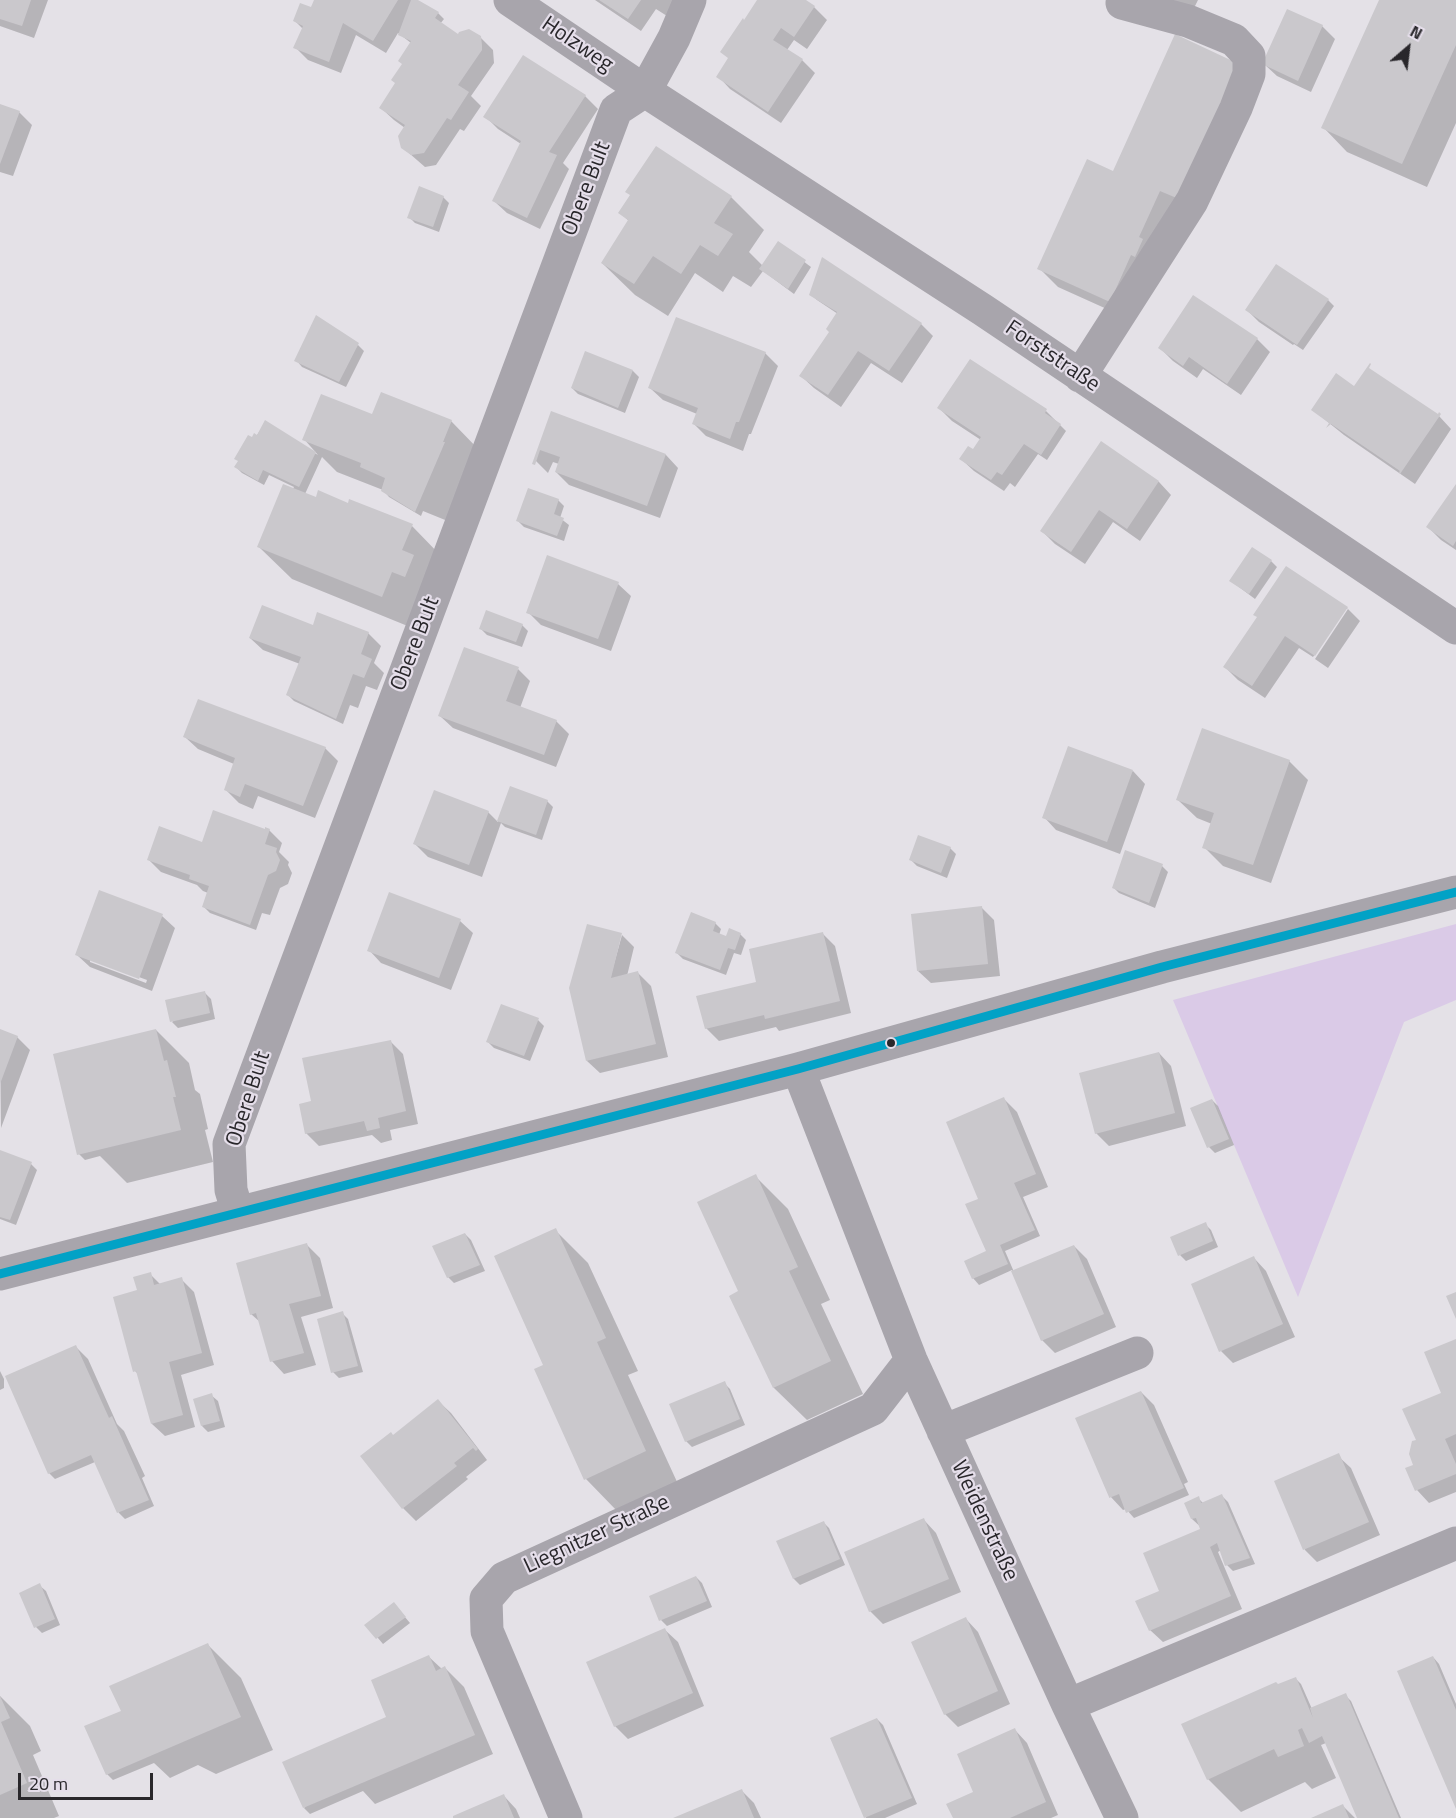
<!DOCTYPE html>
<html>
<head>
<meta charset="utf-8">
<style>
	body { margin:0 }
	#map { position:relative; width:1456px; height:1818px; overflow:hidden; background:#e4e1e7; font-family:"Titillium Web",sans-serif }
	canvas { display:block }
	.north { position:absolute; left:1378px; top:18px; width:60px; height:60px; -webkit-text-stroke:4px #e5deea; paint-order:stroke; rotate:28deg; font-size:16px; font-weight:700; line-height:24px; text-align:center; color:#29272b }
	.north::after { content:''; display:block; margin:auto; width:21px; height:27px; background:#29272b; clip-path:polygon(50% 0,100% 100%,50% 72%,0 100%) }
	.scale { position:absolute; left:18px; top:1773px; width:135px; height:27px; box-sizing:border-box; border:3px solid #29272b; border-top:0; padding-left:8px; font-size:18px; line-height:21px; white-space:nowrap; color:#29272b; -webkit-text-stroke:4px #e5deea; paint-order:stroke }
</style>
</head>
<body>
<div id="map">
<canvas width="1456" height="1818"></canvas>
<div class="north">N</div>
<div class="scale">20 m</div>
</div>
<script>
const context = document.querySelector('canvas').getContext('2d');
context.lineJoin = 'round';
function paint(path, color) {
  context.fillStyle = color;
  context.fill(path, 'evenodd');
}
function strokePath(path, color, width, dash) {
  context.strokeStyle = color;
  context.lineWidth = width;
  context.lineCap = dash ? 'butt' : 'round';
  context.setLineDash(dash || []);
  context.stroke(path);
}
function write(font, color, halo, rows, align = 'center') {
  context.font = font + ' "Titillium Web",sans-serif';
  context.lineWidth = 4.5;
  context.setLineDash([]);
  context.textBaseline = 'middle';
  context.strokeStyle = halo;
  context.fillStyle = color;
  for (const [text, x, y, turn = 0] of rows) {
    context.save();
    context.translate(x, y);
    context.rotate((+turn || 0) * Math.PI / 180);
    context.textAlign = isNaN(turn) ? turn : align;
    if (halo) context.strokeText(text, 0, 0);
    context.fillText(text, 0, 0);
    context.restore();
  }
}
const green = new Path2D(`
	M1456,924V1000L1404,1022L1298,1297L1173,1000Z`);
const shadow = new Path2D(`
	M0,0H48L34,38L0,26Z
	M315,0H416L438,13L444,19L440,24L458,36L480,37L493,50L494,63L471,96L481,106L464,131L460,129L436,165L425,167L402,147L405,128L394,120L381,108L397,84L411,43L398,33L386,53L356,35L341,73L308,60L295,47L303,29L295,21L312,9Z
	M595,0H678L667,16L656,9L641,31Z
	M758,0H804L814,7L827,20L807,49L794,40L787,50L802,60L815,73L781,123L730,89L718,76L729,59Z
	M1165,0H1198L1192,12Z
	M1381,0H1456V123L1427,187L1347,152L1323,127Z
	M1322,26L1335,39L1311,92L1277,76L1264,64Z
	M585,96L598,109L563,163L569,169L540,229L507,213L494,201L521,144L498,129L485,116Z
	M0,105L19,112L32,125L13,176L0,172Z
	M1231,142L1129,319L1058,287L1039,268L1114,173Z
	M443,197L449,203L439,232L415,223L409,217Z
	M731,197L764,230L749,252L763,266L779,243L811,267L794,294L763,271L751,287L733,276L723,292L695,273L668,316L635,295L602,263L629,221L620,213Z
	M810,294L921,324L933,336L902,383L871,363L841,407L814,388L801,376L831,332L838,314L817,300Z
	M1328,300L1334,306L1303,350L1294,344L1293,345L1259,322L1247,310Z
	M1257,339L1270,352L1241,395L1203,369L1197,378L1173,361L1160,348Z
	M358,345L364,351L346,387L302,367L296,360Z
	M586,353L633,371L639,377L625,413L578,394L572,388Z
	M765,353L778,366L751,434H749L743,451L706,436L693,423L697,414L663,400L650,388Z
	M1354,389L1439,416L1451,429L1415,484L1344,435L1313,410Z
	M939,408L1046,411L1066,431L1047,460L1038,454L1015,487L1010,483L1004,491L974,471L961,459L974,451L981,440L952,421Z
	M552,413L666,455L678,468L660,518L569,485L556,472L559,464L553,462L548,473L535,460Z
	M373,416L451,421L483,454L455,524L423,511L421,516L389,497L383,490L337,472L322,457L305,494L317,499L349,505L412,526L444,559L415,629L292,579L259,547L294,487L269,475L264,485L242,473L236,467L265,423L318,455L304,439Z
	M1101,444L1159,482L1171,495L1140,541L1113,522L1085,564L1055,544L1042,531Z
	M1456,486V550L1441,540L1428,527Z
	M558,500L564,506L560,518L569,525L564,541L524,527L518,521Z
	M1271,561L1277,567L1255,599L1231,581Z
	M1287,568L1348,609H1345L1313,657L1299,648L1265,698L1238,680L1225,667L1258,618Z
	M618,584L631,596L611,651L541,625L528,612Z
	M1348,609L1360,621L1328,668L1315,659Z
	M522,625L528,631L522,647L487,635L481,629Z
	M313,627L368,633L381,646L374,663L384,673L377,690L366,686L358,708L350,705L343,724L294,701L288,695L300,664L263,650L250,638Z
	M518,669L530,681L520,708L556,721L569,734L556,767L453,728L440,716Z
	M185,737L325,748L338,761L315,818L258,796L253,809L239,803L226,790L234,764L198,749Z
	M1289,761L1308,780L1271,883L1223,866L1204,847L1212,824L1197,818L1178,800Z
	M1133,771L1145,784L1120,854L1056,830L1044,817Z
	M511,788L547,801L553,807L542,840L505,827L501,823L482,877L428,857L415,844L488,812L498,822Z
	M269,830L282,843L279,852L289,862L288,865L292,873L288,884L280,888L270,915L262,913L256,930L210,913L204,907L208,893L203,891L197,885L161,872L149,860L203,844Z
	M950,848L956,854L947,878L917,866L911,860Z
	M1162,866L1168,872L1155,908L1119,893L1113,887Z
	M981,907L994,920L1000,976L931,983L918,971Z
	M162,916L175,928L152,991L90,967L77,955ZM90,959L147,980L146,983L90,962Z
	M460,921L473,933L451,990L381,963L369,950Z
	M715,923L721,929L719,935L727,938L740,934L746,940L741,955L734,953L726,975L683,959L677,953Z
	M822,933L835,946L851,1013L779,1031L776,1027L719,1041L706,1028L758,983Z
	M622,935L634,947L627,976L638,973L651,986L668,1057L600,1073L587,1061Z
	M205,993L211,999L215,1019L178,1028L172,1022Z
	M538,1020L544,1026L530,1061L494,1048L488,1042Z
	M0,1030L17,1037L30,1050L1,1128Z
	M156,1030L189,1063L195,1090L200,1094L208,1129L205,1130L213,1162L127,1183L100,1156L85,1160L79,1154Z
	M390,1041L403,1054L418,1124L390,1130L392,1140L381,1143L372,1135L319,1146L306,1133L313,1103Z
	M1159,1053L1171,1066L1186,1126L1109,1146L1096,1133Z
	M1004,1099L1017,1112L1048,1187L1023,1197L1040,1236L1005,1251L1014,1272L1074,1246L1087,1259L1116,1327L1055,1353L1042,1340L1012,1270L979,1285L973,1278L966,1262L988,1252L980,1199Z
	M1212,1100L1218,1106L1234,1145L1215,1153L1209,1147Z
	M0,1152L31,1164L37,1170L16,1225L0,1219Z
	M755,1176L788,1209L830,1300L821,1304L863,1394L807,1420L774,1388L731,1297L740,1292Z
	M1205,1224L1211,1230L1218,1247L1186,1261L1180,1255Z
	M555,1230L588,1263L638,1371L628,1375L678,1484L618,1512L586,1479L545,1365Z
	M465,1234L471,1240L485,1271L454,1283L448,1277Z
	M307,1245L320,1258L333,1308L301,1317L316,1365L284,1374L272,1361L260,1322L251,1314Z
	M1254,1258L1266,1271L1295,1337L1233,1363L1221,1351Z
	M150,1274L161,1285L181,1279L194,1292L214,1365L181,1375L195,1427L165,1436L152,1424L139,1375L135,1371L138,1291Z
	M342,1313L348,1319L363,1372L339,1378L333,1372Z
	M1456,1340V1492L1429,1503L1417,1490L1407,1469L1415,1466L1418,1441L1443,1394Z
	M76,1347L88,1359L117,1424L124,1431L145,1476L142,1478L154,1506L125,1519L119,1513L95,1462L55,1479L49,1473Z
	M0,1371L4,1379V1388L0,1390Z
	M724,1383L730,1389L745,1425L692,1447L686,1441Z
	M1141,1392L1154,1405L1188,1482L1184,1484L1189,1495L1134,1518L1126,1509L1123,1510L1110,1496Z
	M211,1395L218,1401L225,1427L208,1432L202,1426Z
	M438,1401L451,1413L487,1460L466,1477L468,1479L416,1521L403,1508L393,1436Z
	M1338,1456L1351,1468L1380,1535L1317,1562L1305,1550L1276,1482Z
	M1222,1496L1228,1502L1255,1564L1233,1571L1227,1565L1221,1550L1218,1552L1242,1609L1163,1642L1150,1630L1161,1592L1203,1529L1192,1519L1198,1498L1203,1503Z
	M924,1520L936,1533L961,1592L883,1624L870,1611Z
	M823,1522L829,1528L845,1565L800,1585L794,1579L778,1542Z
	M696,1577L702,1583L712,1607L667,1626L661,1620L651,1597Z
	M39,1585L46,1591L60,1625L42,1633L36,1627Z
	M399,1610L410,1623L383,1644L367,1625Z
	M966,1619L978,1632L1010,1704L958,1727L945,1714Z
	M665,1630L678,1642L704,1706L628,1739L615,1726Z
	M208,1645L241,1678L273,1750L216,1774L198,1765L170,1778L154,1763L113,1780L107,1774L125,1717Z
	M429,1657L442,1669L445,1668L464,1687L493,1754L375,1804L363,1791L310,1814L304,1808L388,1717Z
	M1433,1657L1439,1664L1456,1704V1805Z
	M1295,1678L1301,1684L1312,1709L1345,1695L1351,1701L1401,1818H1358L1326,1743L1321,1745L1336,1778L1312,1789L1305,1782L1241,1812L1208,1779L1278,1685Z
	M0,1696L30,1726L41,1751L33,1755L59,1816L54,1818H0Z
	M877,1719L883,1725L917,1804L885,1818H866L832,1739Z
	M1015,1730L1027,1743L1058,1815L1051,1818H955L975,1793Z
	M741,1790L754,1803L761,1818H677Z
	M504,1796L516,1809L520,1818H455Z
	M1343,1806L1355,1818H1314Z`);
const building = new Path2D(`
	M0,0H31L22,26L0,19Z
	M314,0H398L373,41L343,23L329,62L293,48L303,26L293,21L300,3L311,7Z
	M411,0H418L439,12L435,18L458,34L459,32L469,29L481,36L482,46V50L458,85L469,92L451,120L447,118L424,153L411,155L401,148L398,136L405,125L379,108L395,83L391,80L402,64L398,61L411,41L398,35Z
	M599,0H641L628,19Z
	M757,0H806L815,6L794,37L781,28L773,40L803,59L768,112L716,77L728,58L720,52L743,18L744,20Z
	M1379,0H1456V45L1402,164L1321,128Z
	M1287,9L1323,25L1298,81L1262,64Z
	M1175,34L1239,64L1179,199L1160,191L1139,237L1143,239L1135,257L1131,255L1110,302L1037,269L1087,159L1113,171Z
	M523,55L586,95L549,152L557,155L527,218L492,201L521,141L483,117Z
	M0,104L20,111L0,164Z
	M656,146L732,196L714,223L733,234L718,256L700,245L681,274L653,256L634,284L601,263L628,220L618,213L630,195L625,192Z
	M419,186L444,196L433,227L407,218Z
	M778,241L806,260L788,289L759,269Z
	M822,257L922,323L889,371L858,351L828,395L799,376L829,332L826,329L837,312L809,295Z
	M1276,264L1329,299L1297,345L1245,310Z
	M1193,295L1258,338L1227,384L1189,357L1183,366L1158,348Z
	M316,315L359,343L339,382L294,361Z
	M676,317L766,352L739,422H736L730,439L692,424L698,408L648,388Z
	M585,351L633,370L618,408L571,388Z
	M970,359L1047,409L1045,413L1061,424L1041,455L1024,444L1002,475L997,472L991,480L959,459L968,446L973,449L981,437L937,408Z
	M1370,363L1371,364L1369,368L1438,414L1439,412L1441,414L1400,474L1399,472L1400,471L1331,424L1326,428L1329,423L1311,410L1336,373L1354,386Z
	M381,392L452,420L443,442H445L415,512L381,491L385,478L360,467L361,463L302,440L321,394L372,414Z
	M551,411L666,454L647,506L555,472L560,457L540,450L535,465L532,464Z
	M265,420L316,452L299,487L263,470L258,481L234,467L238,461L234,459L248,435L252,437L254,433L257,435Z
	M1101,441L1159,481L1127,529L1099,510L1071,552L1040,531Z
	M283,484L316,497L318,490L348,503L349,499L413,524L402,550L414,555L405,577L392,572L382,597L257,547Z
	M1456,484V541L1453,546L1426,527Z
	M528,488L559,499L554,514L564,518L557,536L516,521Z
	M1252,547L1272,560L1249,594L1229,581Z
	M547,555L619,582L598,639L526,613Z
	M1286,566L1348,607L1315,656L1285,636L1252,686L1223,667L1257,617L1253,615Z
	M262,605L313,625L317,612L369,632L361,654L372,659L364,678L353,674L336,719L286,695L301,657L249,638Z
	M486,610L523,624L516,642L479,629Z
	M464,647L519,667L506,701L557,720L544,755L438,716Z
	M198,699L326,747L303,806L245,784L240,797L224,790L235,758L183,737Z
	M1202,728L1290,760L1253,865L1202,848L1214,813L1176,800Z
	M1068,746L1133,770L1107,842L1042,818Z
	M510,786L548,800L536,835L497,821Z
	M434,790L489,811L469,865L413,844Z
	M213,810L265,829V827L270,829L265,844L277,848L276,852L280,860L276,871L268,875L250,925L202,907L209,886L189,879L190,875L147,860L159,826L202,842Z
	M918,835L951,847L941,873L909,860Z
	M1125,850L1163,864L1149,903L1112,888Z
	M99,890L163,914L139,979L75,955Z
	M389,892L461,919L439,978L367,951Z
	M982,906L988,964L917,971L911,914Z
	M691,912L716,922L713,931L726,936L729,928L741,933L735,950L728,948L720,970L675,953Z
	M587,924L622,933L611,978L638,971L656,1044L586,1061L569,988Z
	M823,932L840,1001L765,1019L764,1015L705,1029L696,996L756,982L749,949Z
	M205,991L210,1013L170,1022L165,1000Z
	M501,1004L539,1018L524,1056L486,1042Z
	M0,1029L18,1036L0,1084Z
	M156,1029L164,1061L167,1060L176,1097H173L181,1130L77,1155L53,1054Z
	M391,1040L406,1111L378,1118L380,1128L367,1131L364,1121L305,1134L299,1104L311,1101L302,1058Z
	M1159,1052L1175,1113L1095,1134L1079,1073Z
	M1004,1097L1036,1174L1014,1183L1035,1230L1000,1245L1008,1264L972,1279L964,1261L986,1251L965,1204L978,1199L946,1122Z
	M1212,1099L1229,1139L1207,1148L1190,1108Z
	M0,1150L32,1162L10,1220L0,1217Z
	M756,1174L798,1267L789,1271L831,1361L773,1388L729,1296L738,1291L697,1202Z
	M1206,1222L1213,1241L1178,1256L1170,1237Z
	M556,1228L606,1338L597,1342L646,1451L584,1480L534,1369L543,1365L494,1256Z
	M465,1233L480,1265L447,1278L432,1246Z
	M307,1243L321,1296L289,1304L304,1353L270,1362L256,1313L250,1315L236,1263Z
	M1074,1245L1104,1314L1041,1341L1011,1271Z
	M1254,1256L1283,1324L1219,1352L1191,1284Z
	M151,1272L154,1285L182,1277L202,1353L169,1362L183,1415L151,1424L136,1371L133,1372L113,1297L137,1290L133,1277Z
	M1456,1292V1319L1446,1296Z
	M343,1311L358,1366L331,1373L317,1319Z
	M1456,1339V1434L1445,1439L1456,1464V1474L1415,1491L1405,1468L1413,1465L1409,1454L1412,1441L1416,1440L1402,1409L1441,1393L1424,1352Z
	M76,1345L109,1418L112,1416L149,1500L117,1513L91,1455L48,1474L5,1376Z
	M725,1381L740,1419L685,1442L669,1404Z
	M1141,1391L1184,1488L1126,1513L1119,1494L1109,1498V1497L1075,1418Z
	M212,1393L220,1421L201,1426L193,1399Z
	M438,1399L478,1449L476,1451L473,1448L454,1463L457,1466L402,1509L360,1456L391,1432L393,1435Z
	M1339,1453L1369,1522L1303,1550L1274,1481Z
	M1222,1494L1250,1558L1225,1566L1217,1543L1210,1547L1231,1596L1149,1631L1135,1601L1159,1591L1143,1553L1200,1529L1196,1518L1191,1519L1184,1503L1199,1496L1201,1503Z
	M924,1518L949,1579L869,1612L844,1552Z
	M824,1521L840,1559L793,1579L776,1541Z
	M696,1576L707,1601L659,1621L649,1596Z
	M40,1583L55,1619L34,1628L19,1593Z
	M394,1602L406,1617L376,1639L364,1625Z
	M966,1617L998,1691L944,1715L911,1642Z
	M665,1628L693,1693L614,1727L586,1662Z
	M208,1643L241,1717L106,1775L84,1726L121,1711L109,1686Z
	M429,1655L436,1671L445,1666L475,1735L303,1808L282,1762L386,1717L371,1680Z
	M1433,1656L1456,1710V1809L1397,1671Z
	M1296,1677L1313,1718L1310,1708L1346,1693L1399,1818H1357L1322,1736L1309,1743L1302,1728L1298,1730L1304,1746L1278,1757L1274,1749L1207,1780L1181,1724L1276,1682L1278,1684Z
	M0,1696L10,1718L1,1722L27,1783L0,1795Z
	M877,1718L912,1798L864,1818L830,1738Z
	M1015,1728L1046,1802L1010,1818H953L946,1804L973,1792L957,1754Z
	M742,1789L754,1818H673Z
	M504,1794L514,1818H453V1816Z
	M1343,1804L1349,1818H1311Z`);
const minor = new Path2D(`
	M510,0L645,91L983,310L1456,628
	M1080,376L1192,201L1236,108L1249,74V56L1234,40L1188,21L1122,3
	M798,1069L911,1360L1068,1705L1122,1818
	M238,1213L231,1190L229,1144L616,110L645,91L674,38L690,0
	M0,1274L798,1069L1162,967L1456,892
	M943,1431L1137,1353
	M1068,1705L1456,1543
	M566,1818L487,1631L486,1599L504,1578L873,1409L911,1360`);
const bus1 = new Path2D(`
	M0,1274L798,1069L1162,967L1456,892`);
const markers = [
	[891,1043,5,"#29272b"]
];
const streetNames = [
	["Holzweg",577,45,34],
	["Obere Bult",587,189,-69],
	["Forststraße",1052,357,34],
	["Obere Bult",416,644,-69],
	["Obere Bult",249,1099,-72],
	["Weidenstraße",984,1521,65],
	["Liegnitzer Straße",597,1535,-25]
];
paint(green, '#dacae7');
paint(shadow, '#0003');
paint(building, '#cac8cc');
strokePath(minor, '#a8a5ac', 33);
strokePath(bus1, '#02a2c6', 9);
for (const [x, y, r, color] of markers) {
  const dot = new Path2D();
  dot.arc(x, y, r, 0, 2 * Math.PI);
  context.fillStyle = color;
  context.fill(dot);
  strokePath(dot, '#e5deea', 2);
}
write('22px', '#29272b', '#e5deea', streetNames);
</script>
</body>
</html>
